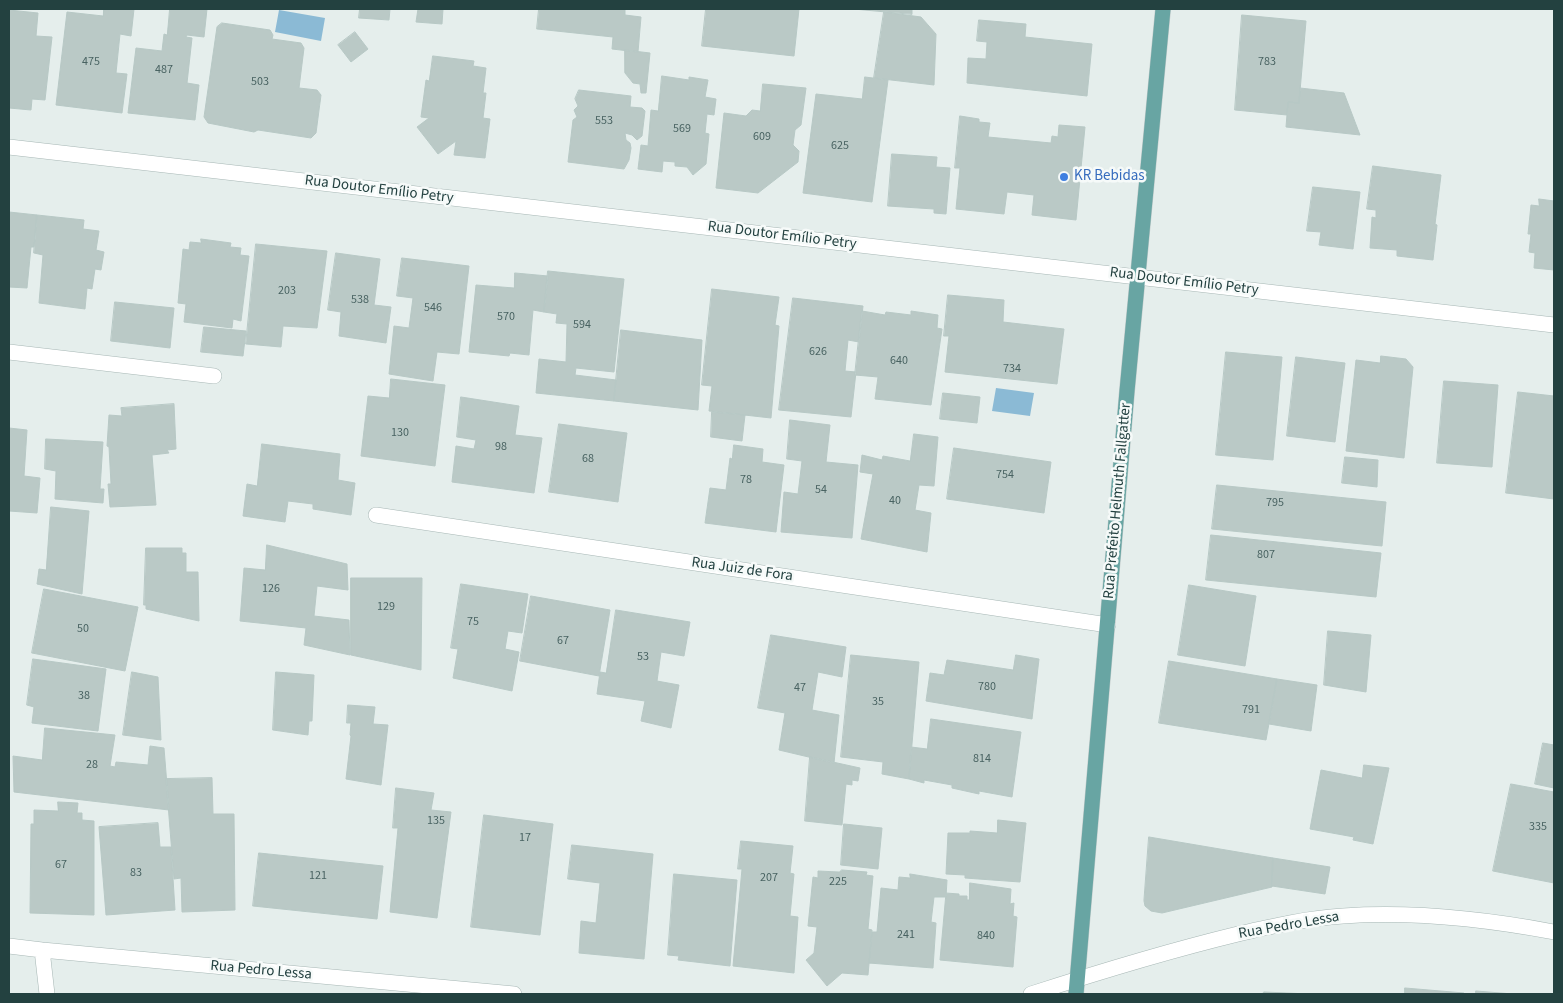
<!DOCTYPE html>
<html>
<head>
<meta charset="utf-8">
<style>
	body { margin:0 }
	#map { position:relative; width:1563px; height:1003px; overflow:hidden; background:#e5eeec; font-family:"Source Sans 3",sans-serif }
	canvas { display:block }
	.frame { position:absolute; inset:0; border:10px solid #234140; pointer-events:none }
</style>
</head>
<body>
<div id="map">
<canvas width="1563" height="1003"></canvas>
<div class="frame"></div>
</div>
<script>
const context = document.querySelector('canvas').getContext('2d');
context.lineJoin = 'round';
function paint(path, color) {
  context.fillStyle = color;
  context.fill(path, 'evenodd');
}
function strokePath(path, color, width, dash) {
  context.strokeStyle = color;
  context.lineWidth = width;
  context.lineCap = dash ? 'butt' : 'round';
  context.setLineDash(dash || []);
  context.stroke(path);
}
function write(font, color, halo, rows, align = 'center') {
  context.font = font + ' "Source Sans 3",sans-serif';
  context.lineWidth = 5;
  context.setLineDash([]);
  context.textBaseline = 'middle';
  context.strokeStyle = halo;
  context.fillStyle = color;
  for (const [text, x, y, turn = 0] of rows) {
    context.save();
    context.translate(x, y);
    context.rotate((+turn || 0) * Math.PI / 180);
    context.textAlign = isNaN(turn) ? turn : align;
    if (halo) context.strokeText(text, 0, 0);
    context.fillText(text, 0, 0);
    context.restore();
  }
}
const water = new Path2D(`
	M279,10L325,18L321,41L275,32Z
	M996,388L1034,393L1030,416L992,411Z`);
const building = new Path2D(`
	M104,9H134L131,36L120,34L116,73L127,74L122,113L56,105L67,12L103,16Z
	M170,9H207L204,37L187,35L186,37L192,38L187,83L199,85L195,120L128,113L136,48L162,51L164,34L167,35Z
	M360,9H390L389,20L359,18Z
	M412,9H443L442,24L416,22L418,9Z
	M539,9H625V15L641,17L638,52L612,49L613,37L537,29Z
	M706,9H799L794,56L702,46Z
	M854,9H912V14Z
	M9,10L38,13L36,36L52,37L45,100L32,99L31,110L9,108Z
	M884,12L921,17L936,34L934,85L874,78Z
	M1242,15L1306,21L1299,103L1288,102L1287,115L1235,110Z
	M979,20L1026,24L1025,37L1092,44L1087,96L967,83L968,58L986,59L987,42L977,41Z
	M222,23L270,30L273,35L272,39L301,43L304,48L299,88L317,90L321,95L316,133L311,138L258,130L254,132L208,123L204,117L217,27Z
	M355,32L368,49L351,62L338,45Z
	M625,50L650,53L646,93H641L640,84L633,83L625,73Z
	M433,56L474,61L473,66L486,68L483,93H486L483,118L490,119L485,158L454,155L456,141L438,154L417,127L429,118L421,117L426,80L429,81Z
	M662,76L689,80V77L708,80L705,97L716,99L714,115L707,114L705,133L709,134L706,164L693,175L687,167L675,166V162L663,161L662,172L638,169L641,145L648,146L651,110L658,111Z
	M865,77L888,80L872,202L803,193L816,94L862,99Z
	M763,84L806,88L801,125L795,130L793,145L799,151L798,162L758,193L716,188L724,113L746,116L752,110L760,111Z
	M1300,88L1344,93L1360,135L1286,127L1288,102L1299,103Z
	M579,90L631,96L630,107L642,108L645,111L642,136L637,140L632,135L625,133L626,140L630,143L631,148L629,160L624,169L568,162L573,120L577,117L574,110L578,106L575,99Z
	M960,116L979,119V122L990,123L988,137L1051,143L1052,136L1058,137L1059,125L1085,127L1076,220L1032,215L1034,195L1007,192L1004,214L956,209L960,168H955Z
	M892,154L937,157L936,167L950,168L946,214L934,213V209L888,206Z
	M1373,166L1441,175L1435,224L1437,225L1433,260L1397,256V250L1370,248L1372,217L1376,218V210L1367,209Z
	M1313,187L1360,192L1353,249L1319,245L1321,232L1307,231Z
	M1539,199L1554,201V270L1534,268L1535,253L1529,252L1531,234H1528L1531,205L1539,206Z
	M9,212L37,215L34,247H31L27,288L9,287Z
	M37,215L84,220L83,229L99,231L96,250L104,252L101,270L95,269L92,289L87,288L85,309L39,303L43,255L34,253Z
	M201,239L231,243L230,247L241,248L240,255L249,256L241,321L233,319L232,328L184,322L186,304L178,303L183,249L189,250L190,242L201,243Z
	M256,244L327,251L317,328L283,326L281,347L246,344Z
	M336,253L380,259L374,305L391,307L386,343L339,336L341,312L328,310Z
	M402,258L469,266L459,354L437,352L433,381L389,374L394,326L409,328L413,298L397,296Z
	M548,271L624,279L614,372L576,368L575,375L616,380L614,401L536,393L539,359L566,362L567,324L556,323L557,314L544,312Z
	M515,273L548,276L544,312L533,310L529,355L510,353L509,356L469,352L476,285L514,288Z
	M712,289L779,297L775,325L779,326L771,418L709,411L712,386L702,385Z
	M948,295L1004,300L1003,322L1064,329L1057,384L945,372L949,336H944Z
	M793,298L863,306L859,342L848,340L845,371L856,372L851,417L779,410Z
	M115,302L174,308L170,348L111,341Z
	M862,311L885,315L886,312L911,315V311L938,315L937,328L942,329L931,405L875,399L878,377L855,375Z
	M204,327L246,331L243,356L201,352Z
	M621,330L702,340L698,410L614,401Z
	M1226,352L1282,357L1273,460L1216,455Z
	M1381,356L1406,359L1413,367L1404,458L1346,451L1356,360L1380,363Z
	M1296,357L1345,363L1335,442L1287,436Z
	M391,379L445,385L435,466L361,456L368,396L389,398Z
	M1444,381L1498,385L1492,467L1437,463Z
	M1518,392L1554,396V499L1506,493Z
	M943,393L980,397L977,423L940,419Z
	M461,397L519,406L515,435L542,438L534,493L452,482L456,446L474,449L476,440L457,437Z
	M174,404L176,449L167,450L169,453L152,455L156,505L110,507L108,484H111L109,447L107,446L109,415L122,416L121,408Z
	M712,412L745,415L742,441L711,437Z
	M790,420L830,425L826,462L858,465L852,538L781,532L784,492L798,494L802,461L787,459Z
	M559,424L627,433L618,502L549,492Z
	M9,428L27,430L24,476L40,478L37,513L9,511Z
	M914,434L938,437L934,486L919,485L915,510L931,513L927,552L861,539L873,474L860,472L862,455L882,460L883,456L910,461Z
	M46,439L103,442L100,489H104L103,503L55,499L56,471L45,469Z
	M262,444L340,454L338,480L355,483L351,515L313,509V504L288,501L285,522L243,516L247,484L257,486Z
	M734,445L763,449L762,462L784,465L776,532L705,523L710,488L726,490L730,458L732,459Z
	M954,448L1051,462L1044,513L947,499Z
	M1345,457L1378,460L1377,487L1342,483Z
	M1217,485L1386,502L1382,546L1212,529Z
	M51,507L89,511L82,594L37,584L39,569L46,570Z
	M1211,535L1381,553L1376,597L1206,580Z
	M267,545L347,564L348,590L317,586L314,616L349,620L350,655L304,645L306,628L240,621L244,568L265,570Z
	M146,548H182V553H186V572H198L199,621L146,609V605H144Z
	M351,578H422L421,670L351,655Z
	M461,584L528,594L522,633L508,631L505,649L519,652L512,691L453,678L458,649L451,648Z
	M1189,585L1256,596L1245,666L1178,655Z
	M44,589L138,607L125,671L32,653Z
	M531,596L610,610L599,676L520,661Z
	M616,610L690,622L684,656L661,652L657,681L679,685L671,728L641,721L645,701L597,694L600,672L606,673Z
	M1328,631L1371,635L1366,692L1324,685Z
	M771,635L846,647L842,677L818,672L812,710L839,715L834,763L779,750L785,713L758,708Z
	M851,655L919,662L909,779L882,774L883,762L841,757Z
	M1016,655L1039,659L1032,719L926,701L930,673L944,675L947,660L1013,670Z
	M33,659L106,669L98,731L32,723L34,707L27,705Z
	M1169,661L1277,679L1266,740L1159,723Z
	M132,672L158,677L161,740L123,735Z
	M276,672L314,675L312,721H309L308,735L273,730Z
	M1277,679L1317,685L1311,731L1269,724Z
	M348,705L375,707L373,724L388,725L381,785L346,779L351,736L350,735L351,723H347Z
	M931,719L1021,732L1012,797L979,791V794L952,788V785L924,780V783L909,779L911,747L927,749Z
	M45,728L115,735L110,766L115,767L116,762L148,765L150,746L164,748L169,810L14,792L13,756L42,760Z
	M1543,743L1554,745V788L1535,784Z
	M810,757L860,768L858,781L852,780V785L846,784L842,825L805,821Z
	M1364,765L1389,768L1373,844L1353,840L1354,837L1310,829L1321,770L1362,778Z
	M212,778L213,814H234L235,910L182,912L181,878L174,879L166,779Z
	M1511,784L1554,792V883L1493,871Z
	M396,788L434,793L431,810L451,812L437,918L390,912L398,828H393Z
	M58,802L78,803L77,813H82V820L94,821V915L30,913L31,824H34V810L58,811Z
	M484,815L553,824L540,935L471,927Z
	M998,820L1026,823L1020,882L965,878V875L946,874L948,833H970V831L997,833Z
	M158,823L160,847H171L175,910L106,915L99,827Z
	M844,824L882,828L878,869L841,865Z
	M1149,837L1273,858L1272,887L1162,913L1151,911L1145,906L1144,901Z
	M741,841L793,846L790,873L794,874L790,916L798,917L794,973L733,966L742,869H738Z
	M572,845L653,854L644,959L579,953L581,921L596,923L600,883L568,879Z
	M259,853L383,866L377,919L253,906Z
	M1273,858L1330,867L1325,894L1272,886Z
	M842,870L867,872L866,875L873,876L868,929L872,930L868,975L842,973L827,986L806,960L814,953L817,927L808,926L813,877L818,878V871L839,872Z
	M674,874L737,880L730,966L678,960L679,956L668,955Z
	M910,874L947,880L946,897H934L931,922L936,923L933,968L869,963L872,932H877L881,888L898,890L899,877L910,878Z
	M970,883L1011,889L1010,904L1014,903L1013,916L1017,917L1013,967L940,960L946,893L959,894V896H967V900H969Z
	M1405,988L1464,993V994H1405Z
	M1476,991L1513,994H1476Z
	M1264,992L1309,994H1263Z`);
const minor = new Path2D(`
	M9,147L1554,325
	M9,352L214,376
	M376,515L1108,625
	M9,946L42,950L514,994
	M42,950L47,994
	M1031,994C1099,972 1168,951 1238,934C1273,926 1308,918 1343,916C1414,911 1485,919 1554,932`);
const major = new Path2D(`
	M1076,994L1127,391L1163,9`);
const markers = [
	[1064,177,5,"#3f7fe0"]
];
const numberNames = [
	["475",91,62],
	["783",1267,62],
	["487",164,70],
	["503",260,82],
	["553",604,121],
	["569",682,129],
	["609",762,137],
	["625",840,146],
	["203",287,291],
	["538",360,300],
	["546",433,308],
	["570",506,317],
	["594",582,325],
	["626",818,352],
	["640",899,361],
	["734",1012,369],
	["130",400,433],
	["98",501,447],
	["68",588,459],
	["754",1005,475],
	["78",746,480],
	["54",821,490],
	["40",895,501],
	["795",1275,503],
	["807",1266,555],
	["126",271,589],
	["129",386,607],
	["75",473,622],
	["50",83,629],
	["67",563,641],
	["53",643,657],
	["780",987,687],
	["47",800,688],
	["38",84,696],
	["35",878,702],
	["791",1251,710],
	["814",982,759],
	["28",92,765],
	["135",436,821],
	["335",1538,827],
	["17",525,838],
	["67",61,865],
	["83",136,873],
	["121",318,876],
	["207",769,878],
	["225",838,882],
	["241",906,935],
	["840",986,936]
];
const shopNames = [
	["KR Bebidas",1074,177]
];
const streetNames = [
	["Rua Doutor Emílio Petry",379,190,7],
	["Rua Doutor Emílio Petry",782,236,7],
	["Rua Doutor Emílio Petry",1184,282,7],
	["Rua Prefeito Helmuth Fallgatter",1118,501,-85],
	["Rua Juiz de Fora",742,570,8],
	["Rua Pedro Lessa",1289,926,-10],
	["Rua Pedro Lessa",261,971,5]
];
paint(water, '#8bbad5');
paint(building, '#bac9c6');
strokePath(building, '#b7c8c5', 1);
strokePath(minor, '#a7b7b5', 16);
strokePath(major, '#c1caca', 16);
strokePath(minor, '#fff', 15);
strokePath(major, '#68a5a3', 15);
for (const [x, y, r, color] of markers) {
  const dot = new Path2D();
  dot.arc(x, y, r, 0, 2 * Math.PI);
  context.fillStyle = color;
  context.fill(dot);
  strokePath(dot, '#f6faf9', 2);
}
write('12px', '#496362', null, numberNames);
write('15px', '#366cbe', '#f6faf9', shopNames, 'left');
write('15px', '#234140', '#f6faf9', streetNames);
</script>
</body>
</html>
